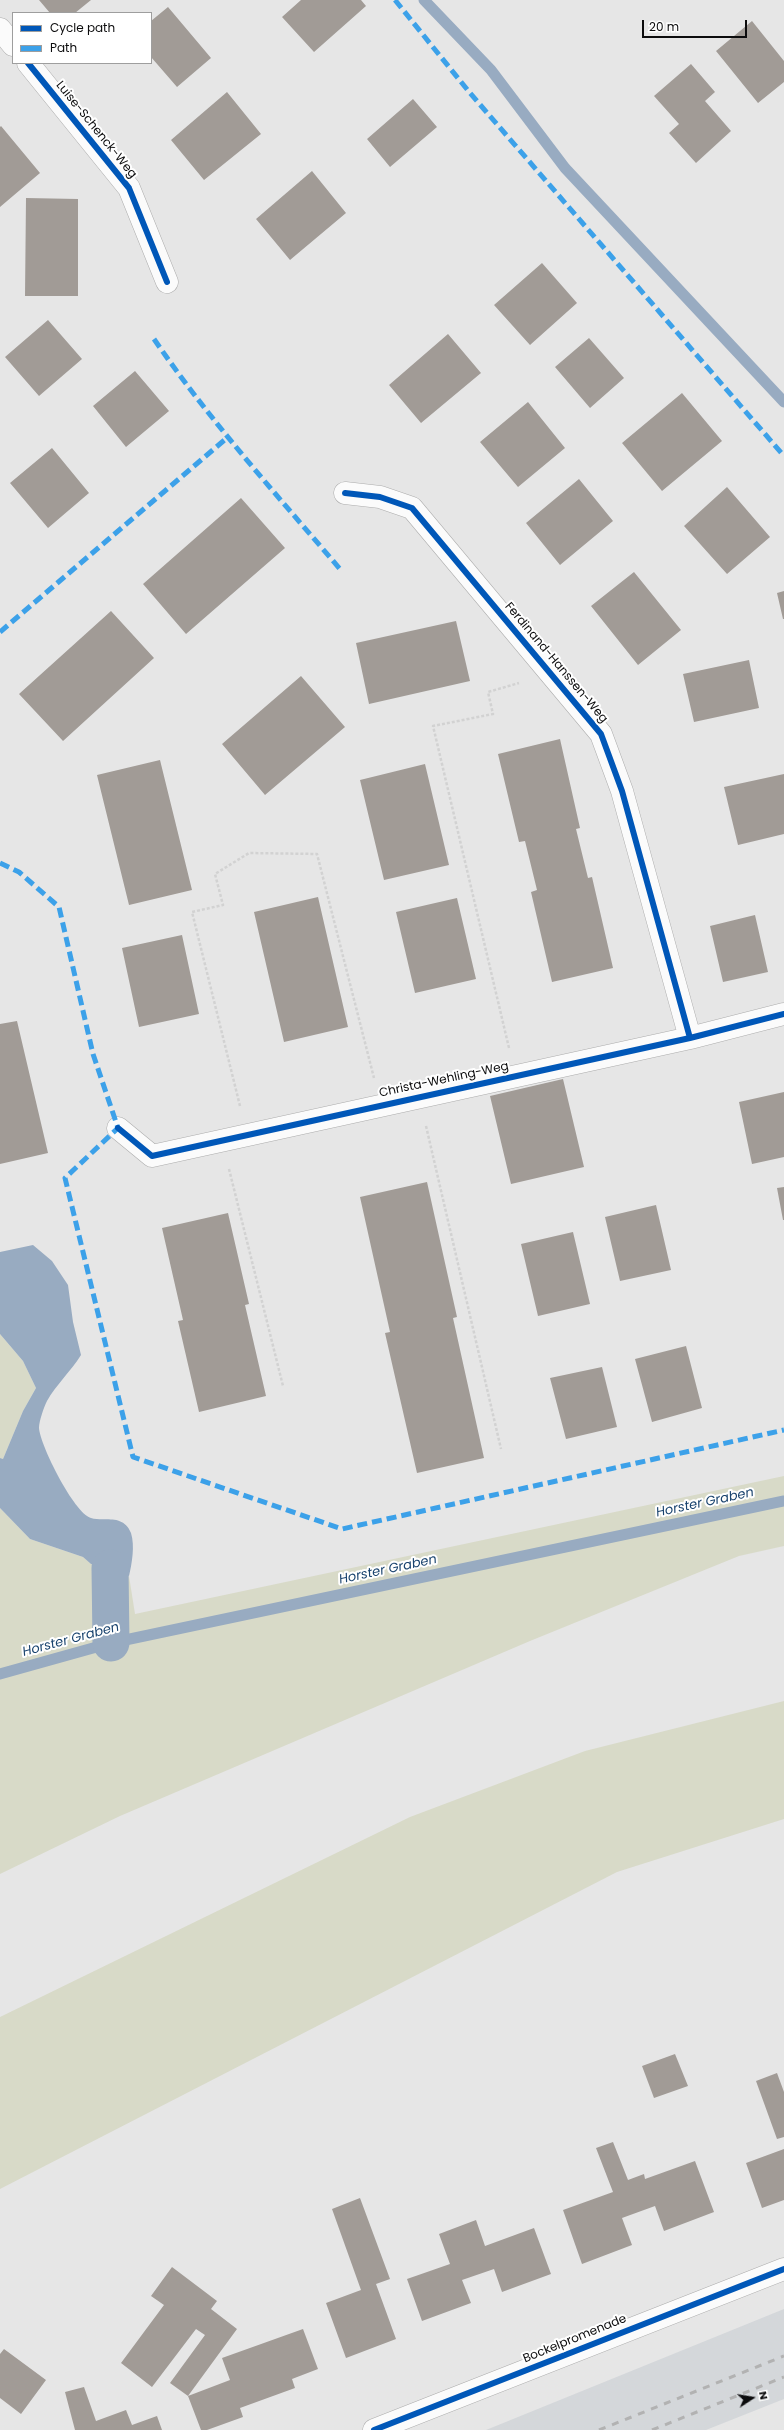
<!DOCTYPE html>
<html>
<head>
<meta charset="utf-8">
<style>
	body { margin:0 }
	#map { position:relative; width:784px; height:2430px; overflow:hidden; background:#e6e6e6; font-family:Poppins,sans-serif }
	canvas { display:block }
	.legend { position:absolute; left:12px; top:12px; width:140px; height:52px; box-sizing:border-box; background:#fff; border:1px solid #9e9e9e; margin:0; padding:5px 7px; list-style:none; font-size:12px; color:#0c0c0d }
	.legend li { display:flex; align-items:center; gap:8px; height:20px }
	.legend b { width:20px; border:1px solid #9e9e9e }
	.north { position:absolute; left:732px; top:2378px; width:40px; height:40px; -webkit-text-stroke:3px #fff; paint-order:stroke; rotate:78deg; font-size:11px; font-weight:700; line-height:16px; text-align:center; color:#0c0c0d }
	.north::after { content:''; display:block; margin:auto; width:14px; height:18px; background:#0c0c0d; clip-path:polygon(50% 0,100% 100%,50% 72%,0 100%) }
	.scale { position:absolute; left:642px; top:20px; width:105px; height:18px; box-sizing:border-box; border:2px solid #0c0c0d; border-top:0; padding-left:5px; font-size:12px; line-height:14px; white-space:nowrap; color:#0c0c0d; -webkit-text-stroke:3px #fff; paint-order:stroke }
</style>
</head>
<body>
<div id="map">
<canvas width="784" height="2430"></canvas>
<ul class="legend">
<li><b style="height:5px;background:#0057b8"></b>Cycle path</li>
<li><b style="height:5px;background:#3ca1e9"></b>Path</li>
</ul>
<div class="north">N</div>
<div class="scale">20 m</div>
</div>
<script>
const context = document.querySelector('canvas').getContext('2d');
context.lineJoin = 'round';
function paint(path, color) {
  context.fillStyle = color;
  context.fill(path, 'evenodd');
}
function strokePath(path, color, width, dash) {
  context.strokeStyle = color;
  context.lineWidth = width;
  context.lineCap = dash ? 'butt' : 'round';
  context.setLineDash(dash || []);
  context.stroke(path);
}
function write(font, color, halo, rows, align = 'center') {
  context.font = font + ' Poppins,sans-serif';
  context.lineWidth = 4;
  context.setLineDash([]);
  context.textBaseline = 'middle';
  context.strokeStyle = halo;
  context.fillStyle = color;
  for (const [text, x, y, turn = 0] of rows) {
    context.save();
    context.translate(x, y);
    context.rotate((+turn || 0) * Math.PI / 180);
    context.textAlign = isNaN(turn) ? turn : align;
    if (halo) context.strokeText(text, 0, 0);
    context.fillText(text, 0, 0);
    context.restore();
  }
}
const built = new Path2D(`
	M784,2309V2399L706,2430H486Z`);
const green = new Path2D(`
	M0,1334L23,1361L36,1388L23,1411L3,1459L0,1458Z
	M784,1476V1546L739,1556L530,1641L120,1816L0,1874V1508L30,1539L83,1557L91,1564L110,1568L129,1576L135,1614Z
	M784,1701V1819L617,1872L0,2189V2017L410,1817L585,1751Z`);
const water = new Path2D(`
	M33,1245L52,1261L68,1285L73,1322L81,1355C71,1371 56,1385 47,1401C44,1407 39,1421 39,1428C40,1445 74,1513 91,1518C103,1522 123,1513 131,1533C135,1546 132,1563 129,1576L110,1568L91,1564L83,1557L30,1539L0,1508V1458L3,1459L23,1411L36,1388L23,1361L0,1334V1252Z`);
const stream = new Path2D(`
	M424,0L491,70L565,168L784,402
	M0,1674L111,1643L784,1501`);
const canal = new Path2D(`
	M110,1568L111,1643`);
const building = new Path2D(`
	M39,0H91L75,13H50Z
	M301,0H361L366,6L314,52L282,17Z
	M168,7L211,58L177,87L151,57V21Z
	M752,21L784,61V82L758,103L716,51Z
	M691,64L715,92L705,101L731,131L696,163L669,133L679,124L654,96Z
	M227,92L261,134L204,180L171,140Z
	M413,99L437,127L390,167L367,139Z
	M1,126L40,173L0,207V127Z
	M312,171L346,213L290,260L256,219Z
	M26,198L78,199V296H25Z
	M542,263L577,303L530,345L494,305Z
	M48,320L82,359L39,396L5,357Z
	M448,334L481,373L421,423L389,385Z
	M589,338L624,378L590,408L555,367Z
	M135,371L169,411L126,447L93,406Z
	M682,393L722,441L662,491L622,443Z
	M528,402L565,448L518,487L480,442Z
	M52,448L89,493L48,528L10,483Z
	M579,479L613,521L560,565L526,523Z
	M727,487L770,537L727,574L684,526Z
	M241,498L285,548L186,634L143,584Z
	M634,572L681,630L638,665L591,606Z
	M784,591V619H783L777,593Z
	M111,611L154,658L63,741L19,694Z
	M456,621L470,681L369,704L356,643Z
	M749,660L759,708L694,722L683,674Z
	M301,676L345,727L265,795L222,744Z
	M560,739L580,828L576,829L588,878L592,877L613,968L552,982L531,892L537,890L525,841L519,842L498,754Z
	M160,760L192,890L129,905L97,775Z
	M425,764L449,865L384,880L360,780Z
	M784,774V834L738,845L724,787Z
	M318,897L348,1027L284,1042L254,912Z
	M457,898L476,979L415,993L396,912Z
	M755,915L768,972L723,982L710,926Z
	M182,935L199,1014L139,1027L122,948Z
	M17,1021L48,1153L0,1164V1024Z
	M563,1079L584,1167L511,1184L490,1096Z
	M784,1092V1157L752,1164L739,1102Z
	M427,1182L457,1317L453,1318L484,1458L417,1473L385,1333L390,1332L360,1197Z
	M784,1187V1220H783L777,1188Z
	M656,1205L671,1270L620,1281L605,1217Z
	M228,1213L249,1304L245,1305L266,1396L199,1412L178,1321L183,1320L162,1228Z
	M573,1232L590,1304L538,1316L521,1244Z
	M686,1346L702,1408L652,1422L635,1359Z
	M602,1367L617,1427L566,1439L550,1378Z
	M675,2054L688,2086L654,2098L642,2066Z
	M777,2073L784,2092V2137L777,2139L756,2081Z
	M613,2142L628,2180L644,2174L645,2179L695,2161L714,2212L664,2231L655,2206L622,2218L632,2245L582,2264L563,2210L613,2192L596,2148Z
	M784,2149V2200L762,2208L746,2163Z
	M360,2198L390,2279L376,2284L396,2339L346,2358L326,2303L361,2290L332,2209Z
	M476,2220L485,2246L534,2228L551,2274L502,2292L494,2269L462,2280L471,2303L422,2321L407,2279L450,2264L439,2234Z
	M172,2267L217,2301L211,2309L237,2329L188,2396L170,2383L205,2335L196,2329L152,2387L121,2363L164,2305L151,2296Z
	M303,2329L318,2369L292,2379L295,2388L240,2408L243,2417L207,2430H201L188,2396L230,2380L222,2358Z
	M4,2349L46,2380L21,2414L0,2398V2354Z
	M84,2387L96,2421L126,2410L132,2425L157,2416L162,2430H75L65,2392Z`);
const path = new Path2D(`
	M509,1048L433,726L493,714L488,692L519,683
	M240,1106L192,912L223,905L215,874L249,853L317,854L374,1078
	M426,1126L501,1449
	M229,1169L283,1386`);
const minor = new Path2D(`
	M0,29L13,45
	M28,63L129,188L167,282
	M345,493L380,497L412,508L601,734L622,791L690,1038
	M118,1128L152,1156L690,1038L784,1014
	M374,2430L784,2269`);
const rail = new Path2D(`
	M599,2430L784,2356
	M652,2430L784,2377`);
const quiet = new Path2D(`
	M395,0L470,93L784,456
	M154,339C210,421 276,494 340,569
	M0,632L228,437
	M0,863L19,872L59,907L93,1054L118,1128L65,1178L133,1457L342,1529L784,1430`);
const cycleway = new Path2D(`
	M28,63L129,188L167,282
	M345,493L380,497L412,508L601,734L622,791L690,1038
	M118,1128L152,1156L690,1038L784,1014
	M374,2430L784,2269`);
const streetNames = [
	["Luise-Schenck-Weg",96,130,51],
	["Ferdinand-Hanssen-Weg",556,663,50],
	["Christa-Wehling-Weg",444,1080,-12],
	["Bockelpromenade",575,2339,-22]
];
const waterNames = [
	["Horster Graben",705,1503,-12],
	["Horster Graben",388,1570,-12],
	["Horster Graben",71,1640,-15]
];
paint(built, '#d4d7da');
paint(green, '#d8dac8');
paint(water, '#98abc1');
strokePath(stream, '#98abc1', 11);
strokePath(canal, '#98abc1', 37);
paint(building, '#a19b96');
strokePath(minor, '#acacac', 23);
strokePath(path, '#d2d2d2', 2.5, [3, 2]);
strokePath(minor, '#fbfbfb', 22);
strokePath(rail, '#b2b2b2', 3, [7, 7]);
strokePath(quiet, '#3ca1e9', 5, [10, 5]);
strokePath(cycleway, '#0057b8', 6);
write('12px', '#0c0c0d', '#fff', streetNames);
write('italic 13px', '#19436e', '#fff', waterNames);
</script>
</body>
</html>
